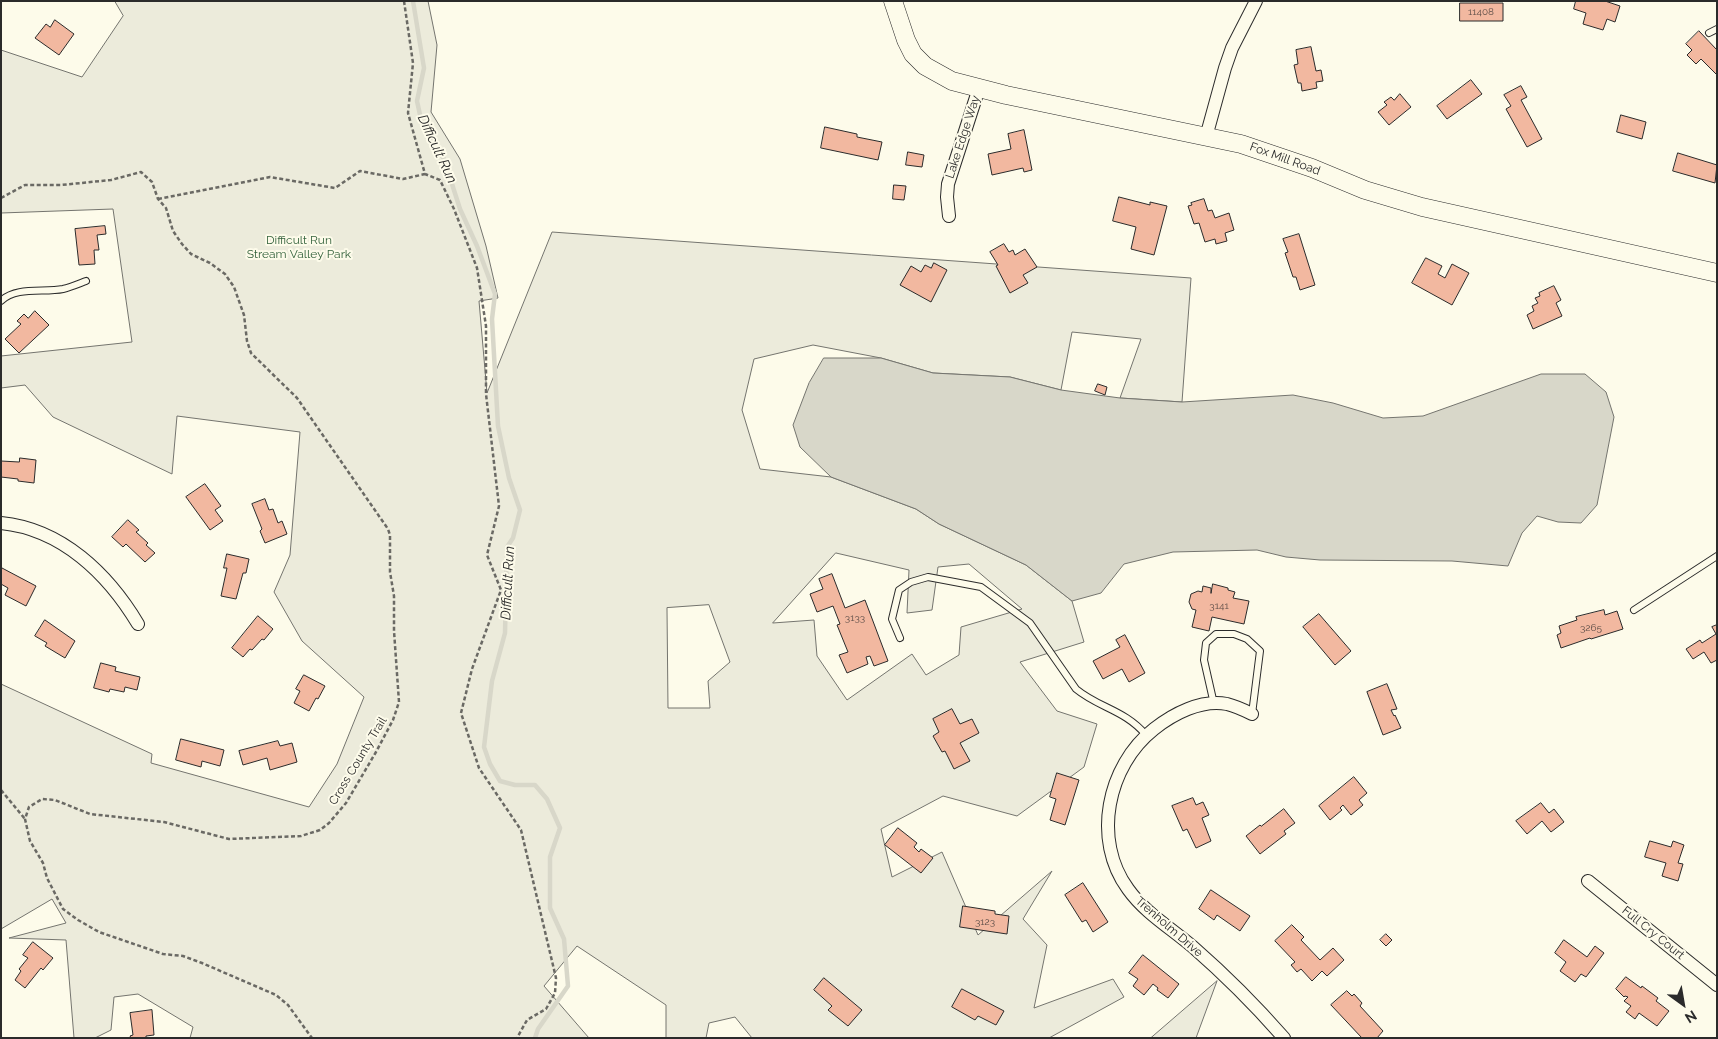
<!DOCTYPE html>
<html>
<head>
<meta charset="utf-8">
<style>
	body { margin:0 }
	#map { position:relative; width:1718px; height:1039px; overflow:hidden; background:#fdfbea; font-family:Raleway,sans-serif }
	canvas { display:block }
	.frame { position:absolute; inset:0; border:2px solid #2b2b2b; pointer-events:none }
	.north { position:absolute; left:1658px; top:979px; width:50px; height:50px; -webkit-text-stroke:4px #fdfbea; paint-order:stroke; rotate:148deg; font-size:14px; font-weight:700; line-height:20px; text-align:center; color:#2b2b2b }
	.north::after { content:''; display:block; margin:auto; width:18px; height:22px; background:#2b2b2b; clip-path:polygon(50% 0,100% 100%,50% 72%,0 100%) }
</style>
</head>
<body>
<div id="map">
<canvas width="1718" height="1039"></canvas>
<div class="frame"></div>
<div class="north">N</div>
</div>
<script>
const context = document.querySelector('canvas').getContext('2d');
context.lineJoin = 'round';
function paint(path, color) {
  context.fillStyle = color;
  context.fill(path, 'evenodd');
}
function strokePath(path, color, width, dash) {
  context.strokeStyle = color;
  context.lineWidth = width;
  context.lineCap = dash ? 'butt' : 'round';
  context.setLineDash(dash || []);
  context.stroke(path);
}
function write(font, color, halo, rows, align = 'center') {
  context.font = font + ' Raleway,sans-serif';
  context.lineWidth = 4;
  context.setLineDash([]);
  context.textBaseline = 'middle';
  context.strokeStyle = halo;
  context.fillStyle = color;
  for (const [text, x, y, turn = 0] of rows) {
    context.save();
    context.translate(x, y);
    context.rotate((+turn || 0) * Math.PI / 180);
    context.textAlign = isNaN(turn) ? turn : align;
    if (halo) context.strokeText(text, 0, 0);
    context.fillText(text, 0, 0);
    context.restore();
  }
}
const green = new Path2D(`
	M115,1H428L437,45L431,112L460,159L486,246L498,298L479,301L487,393L552,232L1191,278L1182,402L1120,398L1141,339L1072,332L1061,390L1010,377L933,373L881,358L813,345L754,359L742,410L760,469L831,477L916,509L939,524L1026,565L1072,601L1084,642L1020,662L1057,711L1097,724L1084,767L1017,816L943,796L881,829L892,877L942,852L978,935L1052,871L1023,919L1047,945L1034,1008L1113,979L1124,997L1049,1038H752L735,1017L709,1023L706,1038H666V1005L577,946L544,986L589,1038H190L193,1027L138,994L114,997L111,1030L95,1038H74L66,940L9,938L66,923L52,899L1,929V684L152,754L151,763L309,807L337,764L364,697L302,641L274,592L290,555L300,432L177,416L172,474L53,417L25,385L1,388V356L132,342L113,209L1,213V50L82,77L123,16ZM836,553L909,570L907,613L932,610L938,567L969,564L1022,609L961,627L959,655L926,675L912,654L847,700L817,656L814,620L773,623ZM709,605L730,662L708,681L710,708H668L667,608Z
	M1217,981L1196,1038H1151Z`);
const water = new Path2D(`
	M824,358H881L933,373L1010,377L1061,390L1120,398L1182,402L1293,395L1333,403L1383,418L1423,416L1541,374H1585L1606,392L1614,417L1597,505L1581,523L1558,522L1537,516L1522,533L1508,566L1452,561L1320,560L1286,557L1257,550L1173,552L1124,564L1101,593L1072,601L1026,565L939,524L916,509L831,477L800,447L793,425L809,383Z`);
const stream = new Path2D(`
	M413,1L424,68L417,101L422,124L444,159L460,209L477,246L495,294L492,319L498,426L509,478L520,510L513,538L507,547L505,633L492,681L484,747L490,764L500,781L515,785H535L547,799L560,828L550,857V908L564,939L568,986L538,1029L535,1038`);
const building = new Path2D(`
	M1576,1H1605L1620,6L1615,22L1607,19L1603,30L1583,24L1586,13L1574,9Z
	M1460,3H1503V21H1460Z
	M55,20L74,34L59,55L35,38L46,24L50,27Z
	M1699,31L1717,50V75L1701,59L1696,64L1687,55L1692,50L1686,44Z
	M1311,47L1316,71L1321,70L1323,81L1316,82L1317,88L1302,91L1301,83H1298L1294,65L1298,64L1296,50Z
	M1471,80L1482,94L1447,119L1437,106Z
	M1521,86L1527,97L1521,100L1542,139L1527,147L1506,109L1511,106L1504,95Z
	M1400,94L1411,107L1389,125L1378,112L1387,105L1384,102L1391,97L1394,100Z
	M1621,115L1646,122L1642,139L1617,132Z
	M825,127L857,134V137L882,142L878,160L821,148Z
	M1024,130L1032,170L1024,172L1023,168L992,175L988,154L1011,149L1008,134Z
	M908,152L924,155L922,167L906,165Z
	M1678,153L1717,165L1715,183L1673,171Z
	M894,185L906,186L904,200L893,199Z
	M1119,197L1150,205V202L1167,206L1154,255L1131,249L1136,227L1113,221Z
	M1204,199L1208,211L1212,210L1215,218L1229,213L1234,230L1225,233L1227,241L1216,244L1215,239L1205,242L1199,223L1194,224L1188,206L1192,205L1191,203Z
	M105,226L106,234L97,235L99,250H94L95,264L79,265L75,229Z
	M1299,234L1315,285L1300,290L1296,277H1293L1285,253L1288,252L1283,239Z
	M1004,244L1009,252L1013,250L1015,255L1025,249L1037,267L1023,275L1028,283L1010,293L996,266L998,265L990,252Z
	M1426,258L1442,266L1438,274L1445,278L1452,264L1469,273L1452,305L1412,283Z
	M934,263L947,270L931,302L900,285L911,266L921,272L925,265L931,268Z
	M1554,286L1561,300L1556,303L1562,316L1533,329L1527,315L1534,311L1532,306L1538,303L1535,298L1540,296L1539,293Z
	M35,311L49,325L19,353L5,339L21,324L17,321L24,314L28,318Z
	M1098,384L1107,387L1105,395L1095,391Z
	M20,458L36,460L34,483L18,481V479L1,477V461L19,462Z
	M205,484L221,506L215,510L223,521L210,530L186,497Z
	M265,499L269,510L273,509L278,523L282,521L287,534L265,543L260,531L262,529L252,504Z
	M128,520L139,530L136,532L148,543L146,545L155,553L145,562L126,544L123,547L112,537Z
	M227,554L249,559L246,573H243L236,599L221,596L227,568H224Z
	M2,568L36,586L26,606L5,595L8,588L1,584Z
	M832,574L845,608L865,600L888,661L874,666L870,656L866,657L868,664L847,673L839,655L848,652L837,625L840,624L833,606L817,612L810,594L823,589L819,579Z
	M1213,584L1228,588V590L1235,592L1233,598L1249,601L1244,624L1212,617L1209,631L1192,627L1196,610L1192,609L1189,602L1191,594L1198,591L1202,592L1203,586L1211,588V593Z
	M1604,610L1605,615L1617,611L1623,629L1591,639L1590,638L1561,648L1557,635L1561,633L1559,626L1577,620L1576,617Z
	M1319,614L1351,651L1335,665L1303,627Z
	M258,616L273,629L264,640L262,639L252,650L250,649L243,657L232,648Z
	M45,620L75,641L65,658L45,646L47,643L35,636Z
	M1717,625V660L1711,663L1704,652L1693,659L1686,649L1700,640L1702,643L1716,634L1712,627Z
	M1125,635L1145,673L1129,682L1122,669L1103,679L1093,661L1120,647L1116,640Z
	M101,663L116,667L115,671L140,677L137,690L125,687L124,692L110,689L109,692L94,688Z
	M304,675L325,686L318,699L316,698L309,711L294,703L300,691L296,689Z
	M1387,684L1397,709L1391,710L1394,716L1395,715L1401,728L1383,735L1367,692Z
	M952,709L960,724L972,719L979,733L960,743L970,761L954,769L945,751L942,752L933,736L939,732L933,719Z
	M181,739L224,750L220,766L202,761L201,767L176,760Z
	M278,741L280,746L292,743L297,762L270,770L267,758L243,765L239,751Z
	M1057,773L1079,780L1065,825L1050,820L1056,799L1050,797Z
	M1354,777L1367,793L1359,800L1363,805L1351,815L1343,805L1340,808L1342,810L1330,820L1319,806Z
	M1193,798L1196,805L1203,802L1209,815L1202,818L1211,841L1196,848L1187,829L1183,831L1172,806Z
	M1541,803L1549,813L1554,809L1564,822L1551,832L1542,821L1527,834L1516,821Z
	M1284,809L1295,823L1284,831L1286,834L1260,854L1246,836L1260,825L1261,826Z
	M898,828L917,843L914,847L919,852L921,849L933,858L921,873L885,845Z
	M1650,841L1671,847L1673,841L1684,845L1678,863L1683,864L1678,881L1662,876L1666,863L1645,857Z
	M1083,883L1108,922L1093,932L1086,920L1082,922L1065,895Z
	M1211,890L1250,916L1240,931L1217,915L1214,920L1199,909Z
	M963,906L995,911V914L1009,916L1007,934L960,927Z
	M1292,925L1304,937L1301,940L1320,960L1333,948L1344,960L1327,976L1322,971L1312,981L1301,969L1297,972L1291,965L1295,962L1275,941Z
	M1386,934L1392,940L1386,946L1380,940Z
	M1564,940L1587,957L1595,946L1604,953L1586,977L1581,974L1575,982L1560,971L1566,962L1555,953Z
	M33,942L53,958L43,970L41,968L25,988L15,980L21,971L19,969L28,958L23,955Z
	M1143,955L1179,984L1168,998L1157,990L1158,988L1153,984L1144,995L1133,986L1138,979L1129,973Z
	M1626,977L1641,988L1642,986L1658,998L1656,1001L1669,1011L1657,1026L1639,1013L1635,1019L1626,1012L1631,1006L1624,1001L1628,997L1625,996L1624,997L1616,989Z
	M824,978L862,1010L848,1026L828,1010L832,1006L814,990Z
	M962,989L1004,1011L996,1025L978,1016L975,1020L952,1007Z
	M1347,991L1352,996L1354,994L1362,1003L1360,1006L1383,1031L1377,1038H1362L1331,1005Z
	M152,1010L154,1035L146,1036V1038H131L130,1036L133,1035L130,1013Z`);
const path = new Path2D(`
	M404,1L413,63L408,113L425,174L440,180L454,209L477,268L486,326V394L499,506L487,555L501,590L472,669L461,713L479,768L521,830L556,978L555,993L546,1009L527,1020L517,1038
	M1,198L25,185H61L111,180L141,172L152,182L158,199L166,208L173,231L182,244L191,254L210,263L225,274L234,287L244,315L247,341L251,353L297,398L388,529L390,535V572L394,596V631L399,702L393,720L376,752L346,803L329,823L320,830L301,836L229,839L164,822L90,814L55,800L42,799L29,807L25,819L30,841L43,863L47,878L63,909L78,920L99,932L163,954L183,956L202,963L276,995L288,1005L312,1038
	M158,199L270,177L335,188L360,171L403,179L425,174
	M1,790L25,819`);
const lane = new Path2D(`
	M1709,33L1717,29
	M1,301C16,286 44,293 63,289C71,287 78,284 86,281
	M1634,610L1717,556
	M900,638L892,619L899,590L911,582L928,577L981,587L1030,623L1076,689C1099,708 1125,710 1146,735
	M1214,704L1204,660L1206,643L1216,634H1234L1247,639L1260,651L1252,714`);
const street = new Path2D(`
	M1206,137L1225,68L1232,48L1256,1
	M949,216L947,197L948,184L979,88
	M1,523C62,529 108,574 138,624
	M1252,714C1244,710 1235,706 1227,704C1201,699 1173,714 1154,729C1107,766 1092,840 1128,889C1145,913 1171,928 1193,947C1225,975 1256,1006 1284,1038
	M1588,881L1717,985`);
const secondary = new Path2D(`
	M893,1L906,40L913,54L925,66L952,81L1006,95L1241,144L1312,168L1365,190L1422,207L1717,273`);
const numberNames = [
	["11408",1481,12],
	["3141",1219,606],
	["3133",855,618],
	["3265",1591,628],
	["3123",985,922]
];
const streetNames = [
	["Lake Edge Way",963,137,-72],
	["Fox Mill Road",1285,159,20],
	["Cross County Trail",358,761,-59],
	["Trenholm Drive",1169,927,41],
	["Full Cry Court",1653,933,39]
];
const parkNames = [
	["Difficult Run",299,240],
	["Stream Valley Park",299,254]
];
const waterNames = [
	["Difficult Run",437,149,65],
	["Difficult Run",508,583,-87]
];
paint(green, '#ecebdb');
strokePath(green, '#74746e', 1);
paint(water, '#d8d7c9');
strokePath(water, '#74746e', 1);
strokePath(stream, '#d8d7c9', 4.5);
paint(building, '#f2b8a0');
strokePath(building, '#2b2b2b', 1);
strokePath(lane, '#2b2b2b', 8);
strokePath(street, '#2b2b2b', 14);
strokePath(secondary, '#2b2b2b', 19);
strokePath(path, '#6a6964', 2.5, [4, 2.5]);
strokePath(lane, '#fdfbea', 6);
strokePath(street, '#fdfbea', 12);
strokePath(secondary, '#fdfbea', 18);
write('10px', '#5d4e48', null, numberNames);
write('12px', '#2b2b2b', '#fdfbea', streetNames);
write('12px', '#34623c', '#fdfbea', parkNames);
write('italic 14px', '#2b2b2b', '#fdfbea', waterNames);
</script>
</body>
</html>
